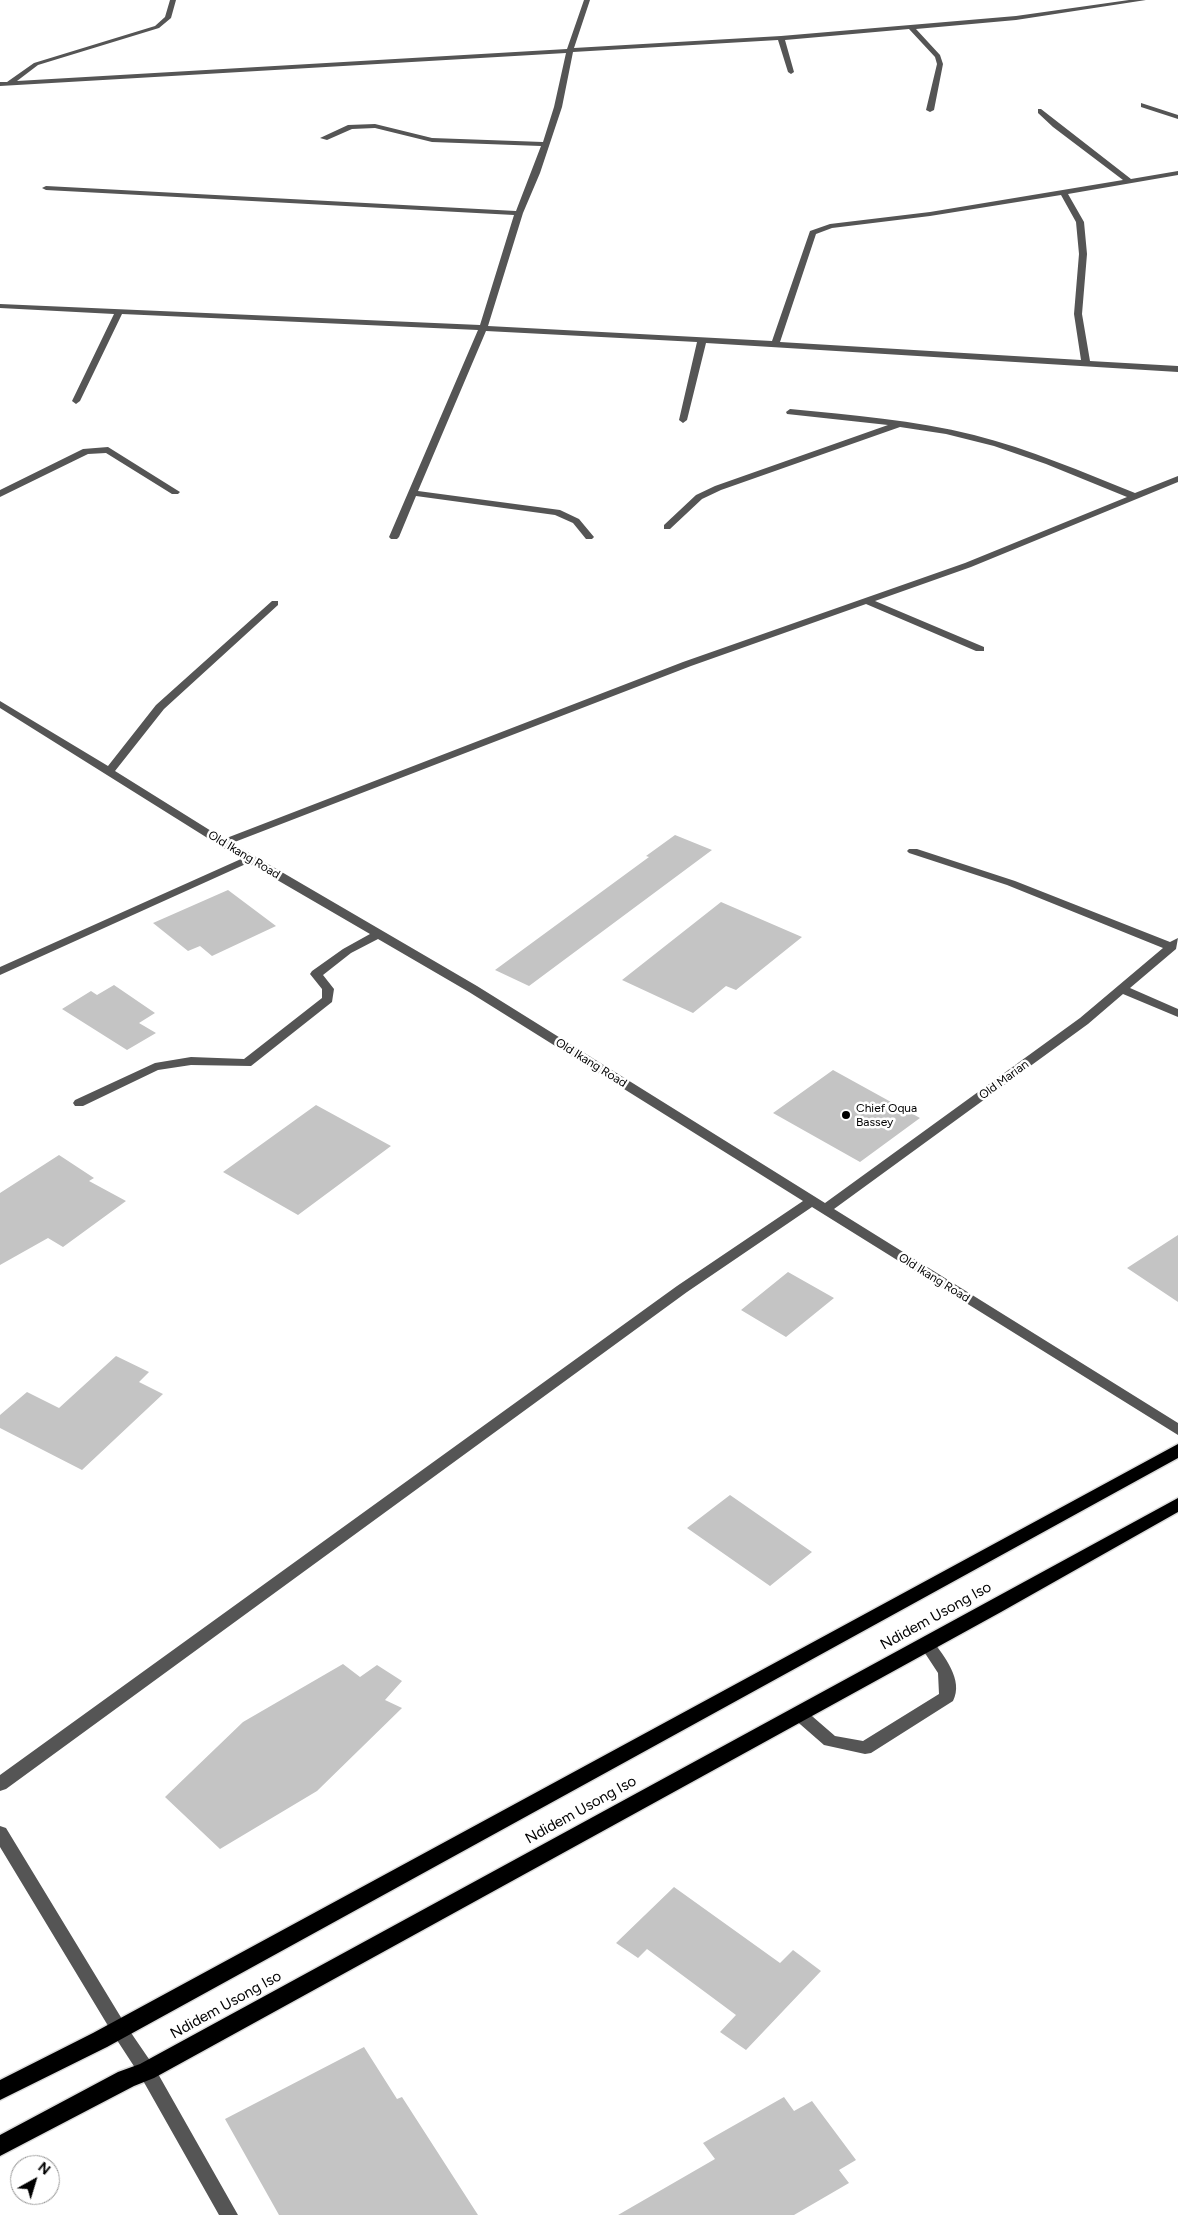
<!DOCTYPE html>
<html>
<head>
<meta charset="utf-8">
<style>
	body { margin:0 }
	#map { position:relative; width:1178px; height:2215px; overflow:hidden; background:#fff; font-family:Figtree,sans-serif }
	canvas { display:block }
	.north { position:absolute; left:10px; top:2155px; width:50px; height:50px; box-sizing:border-box; background:#fff; border:1px solid #999; border-radius:50%; rotate:39deg; font-size:14px; font-weight:700; line-height:20px; text-align:center; color:#000 }
	.north::after { content:''; display:block; margin:auto; width:18px; height:22px; background:#000; clip-path:polygon(50% 0,100% 100%,50% 72%,0 100%) }
</style>
</head>
<body>
<div id="map">
<canvas width="1178" height="2215"></canvas>
<div class="north">N</div>
</div>
<script>
const context = document.querySelector('canvas').getContext('2d');
context.lineJoin = 'round';
function paint(path, color) {
  context.fillStyle = color;
  context.fill(path, 'evenodd');
}
function strokePath(path, color, width, dash) {
  context.strokeStyle = color;
  context.lineWidth = width;
  context.lineCap = dash ? 'butt' : 'round';
  context.setLineDash(dash || []);
  context.stroke(path);
}
function write(font, color, halo, rows, align = 'center') {
  context.font = font + ' Figtree,sans-serif';
  context.lineWidth = 5;
  context.setLineDash([]);
  context.textBaseline = 'middle';
  context.strokeStyle = halo;
  context.fillStyle = color;
  for (const [text, x, y, turn = 0] of rows) {
    context.save();
    context.translate(x, y);
    context.rotate((+turn || 0) * Math.PI / 180);
    context.textAlign = isNaN(turn) ? turn : align;
    if (halo) context.strokeText(text, 0, 0);
    context.fillText(text, 0, 0);
    context.restore();
  }
}
const building = new Path2D(`
	M675,835L712,850L529,986L495,970L649,857L646,856Z
	M228,890L276,926L212,956L200,946L188,951L153,923Z
	M721,902L802,937L736,990L726,986L693,1013L622,980Z
	M114,985L155,1013L139,1023L156,1033L127,1050L62,1009L91,991L97,995Z
	M833,1070L920,1118L860,1162L773,1113Z
	M316,1105L391,1146L298,1215L223,1172Z
	M59,1155L94,1178L89,1181L126,1201L63,1247L48,1238L0,1265V1193Z
	M1178,1235V1302L1127,1268Z
	M788,1272L834,1298L786,1337L741,1310Z
	M116,1356L149,1372L139,1382L163,1394L82,1470L0,1428V1415L27,1392L59,1408Z
	M730,1495L812,1552L770,1586L687,1528Z
	M343,1664L360,1677L377,1665L402,1681L385,1700L402,1708L317,1791L220,1849L165,1797L243,1722Z
	M674,1887L780,1963L793,1950L821,1971L746,2050L720,2032L736,2015L647,1949L638,1958L616,1943Z
	M364,2047L397,2099L402,2097L478,2215H279L225,2119Z
	M784,2097L794,2111L812,2101L856,2160L839,2170L849,2183L794,2215H618L715,2159L703,2143Z`);
const minor = new Path2D(`
	M170,0H176L171,18L159,28L38,65L17,81L567,49L584,0H590L574,48L781,36L1016,16L1129,0H1146L1016,20L916,29L940,55L943,64L934,110L930,112L926,110L937,64L935,57L909,29L785,40L794,72L791,74L788,72L778,40L573,52L562,107L540,173L523,213L488,326L772,341L810,231L830,224L930,212L1123,180L1053,127L1038,113V109H1041L1131,179L1178,171V175L1068,194L1084,222L1087,254L1082,314L1090,361L1178,366V372L706,343L687,420L683,423L679,420L697,342L486,331L418,491L560,510L579,519L594,537L592,539H586L573,523L555,515L416,496L399,537L397,539H391L389,537L478,330L122,314L80,401L76,404L72,401L114,314L0,308V304L480,325L514,215L46,190L42,188L46,186L516,211L541,146L432,142L375,128L352,129L327,140L320,138L348,125L375,124L432,138L543,142L554,107L566,53L0,86V82H7L34,63L155,26L165,17ZM1061,195L1076,222L1079,254L1074,314L1081,360L780,342L816,234L832,228L930,216Z
	M1141,103L1178,115V119L1141,107Z
	M790,409C852,415 914,420 974,435C1030,449 1082,472 1135,493L1178,476V482L971,567L875,601L984,647V651H976L866,604L691,666L232,843L477,986L825,1203L1080,1018L1163,948L1007,885L909,853L907,851L909,849H917L1015,881L1170,942L1178,938L1176,949L1130,988L1178,1009V1017L1123,994L1088,1024L834,1209L1178,1423V1435L812,1207L687,1292L6,1789L0,1791V1775L677,1286L803,1201L469,992L378,939L351,953L323,975L334,989L332,1002L251,1066L191,1065L158,1070L83,1106H75L73,1103L75,1100L155,1063L191,1057L244,1059L322,998V989L310,974L312,971L343,949L370,934L248,863L0,975V967L241,859L0,708V701L108,766L156,705L272,601H278V605L164,709L115,771L224,839L683,662L965,563L1127,497L1046,464L994,446L946,434L900,427L721,490L702,499L670,529H664V525L696,495L715,486L888,425L787,414L786,412Z
	M108,447L180,492L178,494H172L106,453L88,454L0,497V490L83,449Z
	M927,1638L932,1640C944,1656 964,1680 953,1701L871,1753L865,1754L824,1745L793,1718L791,1714L793,1710L799,1708L805,1710L835,1736L863,1741L939,1694L938,1673L919,1644L922,1640Z
	M0,1826L6,1828L125,2024L153,2065L238,2215H219L141,2077L113,2034L0,1847Z`);
const highway = new Path2D(`
	M1178,1444V1458L107,2047L0,2100V2080L93,2033Z
	M1178,1498V1512L1001,1612L154,2078L134,2086L0,2156V2135L118,2072L140,2064Z`);
const markers = [
	[846,1115,5,"#000"]
];
const streetNames = [
	["Old Ikang Road",244,855,31],
	["Old Ikang Road",591,1063,32],
	["Old Marian",1004,1080,-36],
	["Old Ikang Road",934,1278,32]
];
const poiNames = [
	["Chief Oqua",856,1108],
	["Bassey",856,1122]
];
const nearStreetnames = [
	["Ndidem Usong Iso",936,1616,-29],
	["Ndidem Usong Iso",581,1810,-29],
	["Ndidem Usong Iso",226,2005,-29]
];
paint(building, '#c4c4c4');
strokePath(highway, '#dbdbdb', 3);
paint(minor, '#555');
paint(highway, '#000');
for (const [x, y, r, color] of markers) {
  const dot = new Path2D();
  dot.arc(x, y, r, 0, 2 * Math.PI);
  context.fillStyle = color;
  context.fill(dot);
  strokePath(dot, '#fff', 2);
}
write('12px', '#000', '#fff', streetNames);
write('12px', '#000', '#fff', poiNames, 'left');
write('15px', '#000', '#fff', nearStreetnames);
</script>
</body>
</html>
